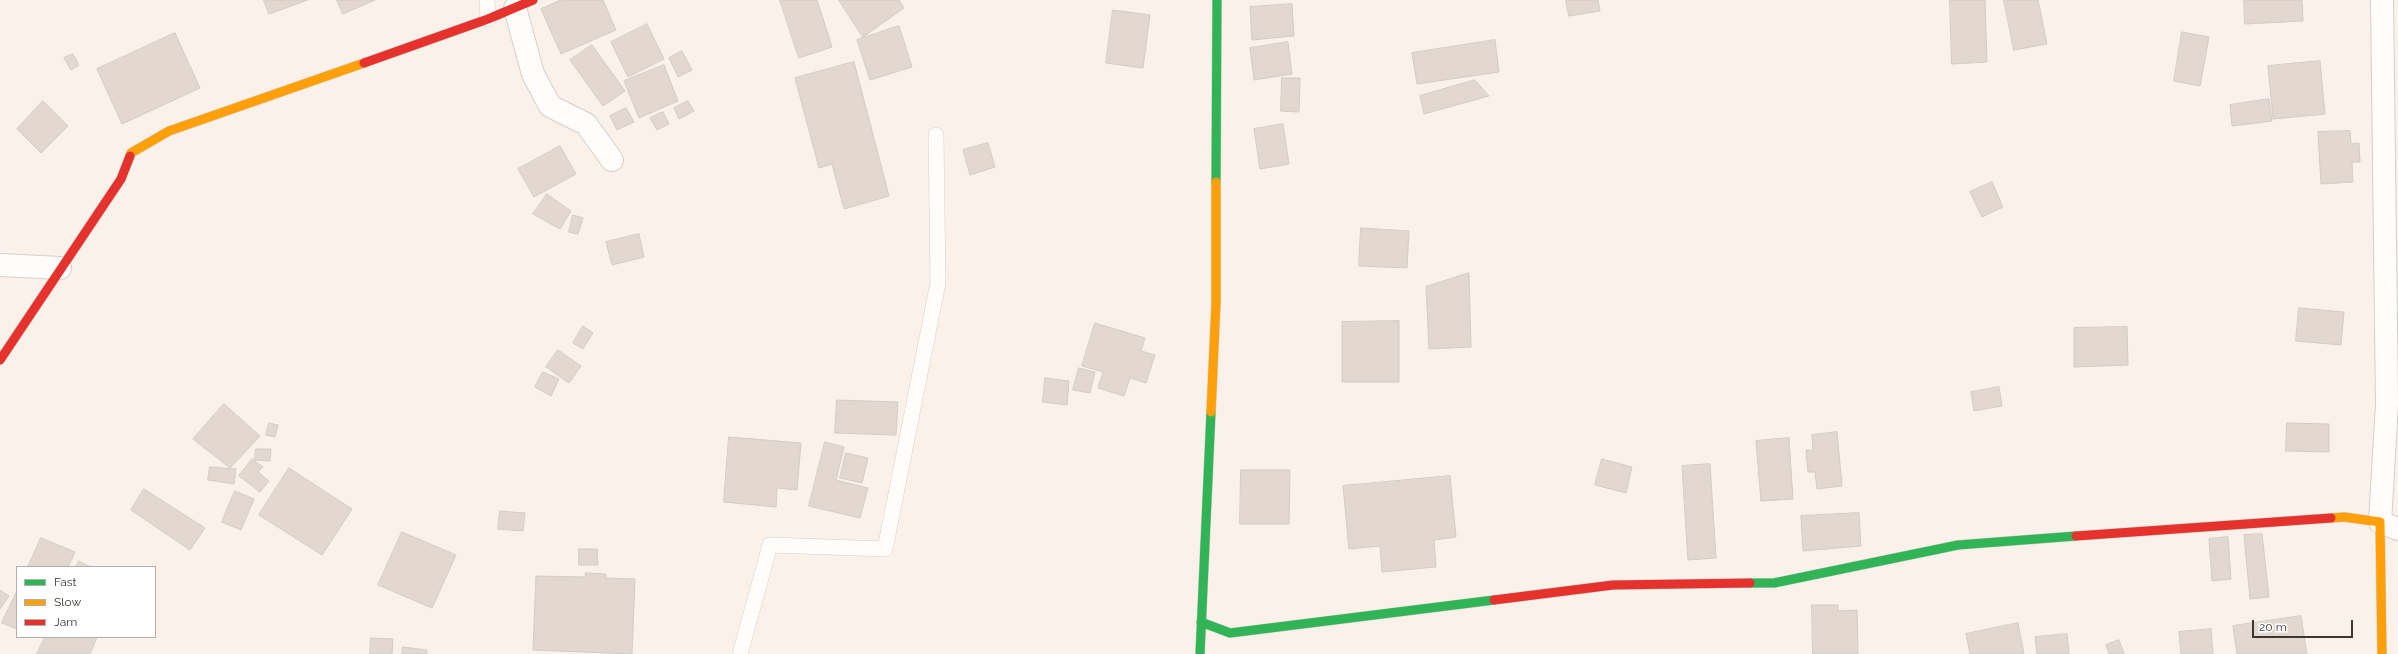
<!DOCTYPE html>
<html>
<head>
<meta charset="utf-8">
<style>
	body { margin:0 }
	#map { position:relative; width:2398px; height:654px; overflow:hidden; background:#f9f1ea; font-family:Raleway,sans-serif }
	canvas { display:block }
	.legend { position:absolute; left:16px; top:566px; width:140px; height:72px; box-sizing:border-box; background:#fff; border:1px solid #b1afad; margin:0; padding:5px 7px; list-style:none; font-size:12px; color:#3b3631 }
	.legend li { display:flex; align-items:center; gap:8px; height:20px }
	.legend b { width:20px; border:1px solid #b1afad }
	.scale { position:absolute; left:2252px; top:620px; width:101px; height:18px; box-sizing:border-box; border:2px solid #3b3631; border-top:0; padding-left:5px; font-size:12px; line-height:14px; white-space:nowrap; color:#3b3631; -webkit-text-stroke:3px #fff; paint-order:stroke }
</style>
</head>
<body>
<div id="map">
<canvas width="2398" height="654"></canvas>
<ul class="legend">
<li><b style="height:5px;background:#30b455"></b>Fast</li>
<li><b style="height:5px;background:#ff9f0a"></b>Slow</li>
<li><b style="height:5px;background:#e5322d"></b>Jam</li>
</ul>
<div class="scale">20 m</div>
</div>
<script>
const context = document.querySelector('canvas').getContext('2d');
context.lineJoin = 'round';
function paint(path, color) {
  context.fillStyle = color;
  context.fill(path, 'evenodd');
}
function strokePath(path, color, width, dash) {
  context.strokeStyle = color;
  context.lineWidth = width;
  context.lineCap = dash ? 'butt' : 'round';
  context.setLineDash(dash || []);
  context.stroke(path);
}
const building = new Path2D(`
	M264,0H308L269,14Z
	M337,0H375L343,14Z
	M561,0H603L616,30L561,54L541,9Z
	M780,0H817L832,47L799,58Z
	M839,0H899L904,8L863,37Z
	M1566,0H1598L1600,11L1569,16Z
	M1950,0H1985L1987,62L1952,64Z
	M2004,0H2038L2047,44L2014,50Z
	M2244,0H2302L2303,21L2245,24Z
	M1292,4L1294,36L1252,40L1250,7Z
	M1113,10L1150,15L1143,68L1106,63Z
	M647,24L664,59L628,77L611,42Z
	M899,26L912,67L870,80L857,40Z
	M2182,32L2209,37L2200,86L2174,81Z
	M175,33L200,88L122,124L97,69Z
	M1495,40L1499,72L1417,84L1412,53Z
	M1288,42L1292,74L1254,80L1250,48Z
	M592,45L625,91L603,106L570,60Z
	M682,51L692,70L678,77L669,58Z
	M73,54L79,65L71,70L64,58Z
	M2320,61L2325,114L2273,119L2268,66Z
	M854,62L889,196L844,209L832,164L819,168L795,78Z
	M664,65L678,101L639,118L624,81Z
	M1282,78H1300L1299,112L1281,111Z
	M1475,80L1489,96L1424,114L1420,96Z
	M2269,99L2272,121L2232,126L2230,105Z
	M43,101L68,126L41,153L17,129Z
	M688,101L694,111L679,119L674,108Z
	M626,108L634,122L617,130L610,116Z
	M663,112L669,124L657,130L650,118Z
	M1283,124L1289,164L1260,169L1254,129Z
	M2350,131L2351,144L2359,143L2360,162H2352L2353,182L2321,184L2318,132Z
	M988,143L995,167L970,175L963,150Z
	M560,146L576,174L534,197L518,169Z
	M1992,182L2003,207L1982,217L1970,192Z
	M547,194L571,211L560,229L533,214Z
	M573,215L583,218L578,234L569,232Z
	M1361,228L1409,231L1407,268L1359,266Z
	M639,234L644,257L612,265L606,242Z
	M1469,273L1471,347L1429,349L1426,287Z
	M2299,308L2344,312L2341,345L2296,341Z
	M1399,321V382H1342V322Z
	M1095,323L1145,338L1141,351L1155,355L1146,383L1130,378L1124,396L1098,388L1103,372L1082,366Z
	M583,326L593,333L583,349L573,343Z
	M2127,327L2128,365L2074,367V328Z
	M558,350L581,366L569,383L546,367Z
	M1079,368L1095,372L1090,393L1073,390Z
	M543,372L559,379L551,396L535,387Z
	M1045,378L1069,381L1067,405L1043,402Z
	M1999,387L2002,406L1974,411L1971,392Z
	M837,400L898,402L896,435L835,433Z
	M224,404L260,436L230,468L193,439Z
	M269,423L278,425L275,437L266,435Z
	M2287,423L2329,424V452L2286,451Z
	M1837,432L1842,486L1817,489L1815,472H1808L1806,450H1813L1812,435Z
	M729,437L801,443L797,490L777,488L776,507L724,502Z
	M1789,438L1793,499L1761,501L1756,441Z
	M825,442L844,447L836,480L868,488L860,518L809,506Z
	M256,449H271L270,461L255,460Z
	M846,453L868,458L862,483L840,478Z
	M252,459L263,467L258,472L269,481L260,492L239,476Z
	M1602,459L1632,467L1626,493L1595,485Z
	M1710,464L1716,558L1688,560L1682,466Z
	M210,467L236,469L234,484L208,480Z
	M289,468L352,509L322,555L259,515Z
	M1241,470H1290L1289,524H1240Z
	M1450,476L1456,537L1434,540L1436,567L1382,572L1380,546L1349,549L1343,486Z
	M144,489L205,528L190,550L131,510Z
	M235,491L254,499L241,530L222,522Z
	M500,511L525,513L523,531L498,529Z
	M1859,513L1861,546L1803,551L1801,516Z
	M402,532L456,555L432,608L378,585Z
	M2262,534L2269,597L2250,599L2244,535Z
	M2228,537L2231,579L2212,581L2209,539Z
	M41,538L75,552L68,567H28Z
	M579,549H597L598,565H579Z
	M79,561L91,567H76Z
	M586,573L606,574V578L635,579L632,654L533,650L536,576L585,577Z
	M0,590L9,596L0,609Z
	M17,591V629L2,623Z
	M1812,605H1838V611L1857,610L1858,654H1813Z
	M2301,616L2307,654H2237L2233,626Z
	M2018,623L2024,654H1970L1966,634Z
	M2211,629L2213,654H2181L2179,632Z
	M2067,634L2069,654H2037L2035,637Z
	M45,637H97L90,654H37Z
	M371,638L393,639L392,654H370Z
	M2119,640L2124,654H2109L2106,645Z
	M403,647L427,650V654H402Z`);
const lane = new Path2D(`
	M487,0L488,19
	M740,654L770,545L885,549L938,283L936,135`);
const street = new Path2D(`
	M2382,0L2387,404L2380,522L2398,529
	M515,8L533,74L550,106L586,124L612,160
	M0,265L60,268`);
const fast = new Path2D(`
	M1216,182L1217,0
	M1750,583H1774L1958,545L2076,536
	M1201,622L1230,633L1494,600
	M1200,654L1211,412`);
const slow = new Path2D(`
	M130,156L131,153L169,131L364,63
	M1211,412L1216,303V182
	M2331,518L2344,517L2380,522L2382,654`);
const jam = new Path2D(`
	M364,63L488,19L533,0
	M0,360L121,179L130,156
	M2076,536L2331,518
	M1494,600L1613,585L1750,583`);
paint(building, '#e2d8cf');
strokePath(building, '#d2ccc6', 1);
strokePath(lane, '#d5cfc9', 16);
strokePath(street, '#d5cfc9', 24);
strokePath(fast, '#d5cfc9', 10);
strokePath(slow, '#d5cfc9', 10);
strokePath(jam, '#d5cfc9', 10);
strokePath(lane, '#fefdfc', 15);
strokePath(street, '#fefdfc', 22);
strokePath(fast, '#30b455', 9);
strokePath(slow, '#ff9f0a', 9);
strokePath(jam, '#e5322d', 9);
</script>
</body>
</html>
